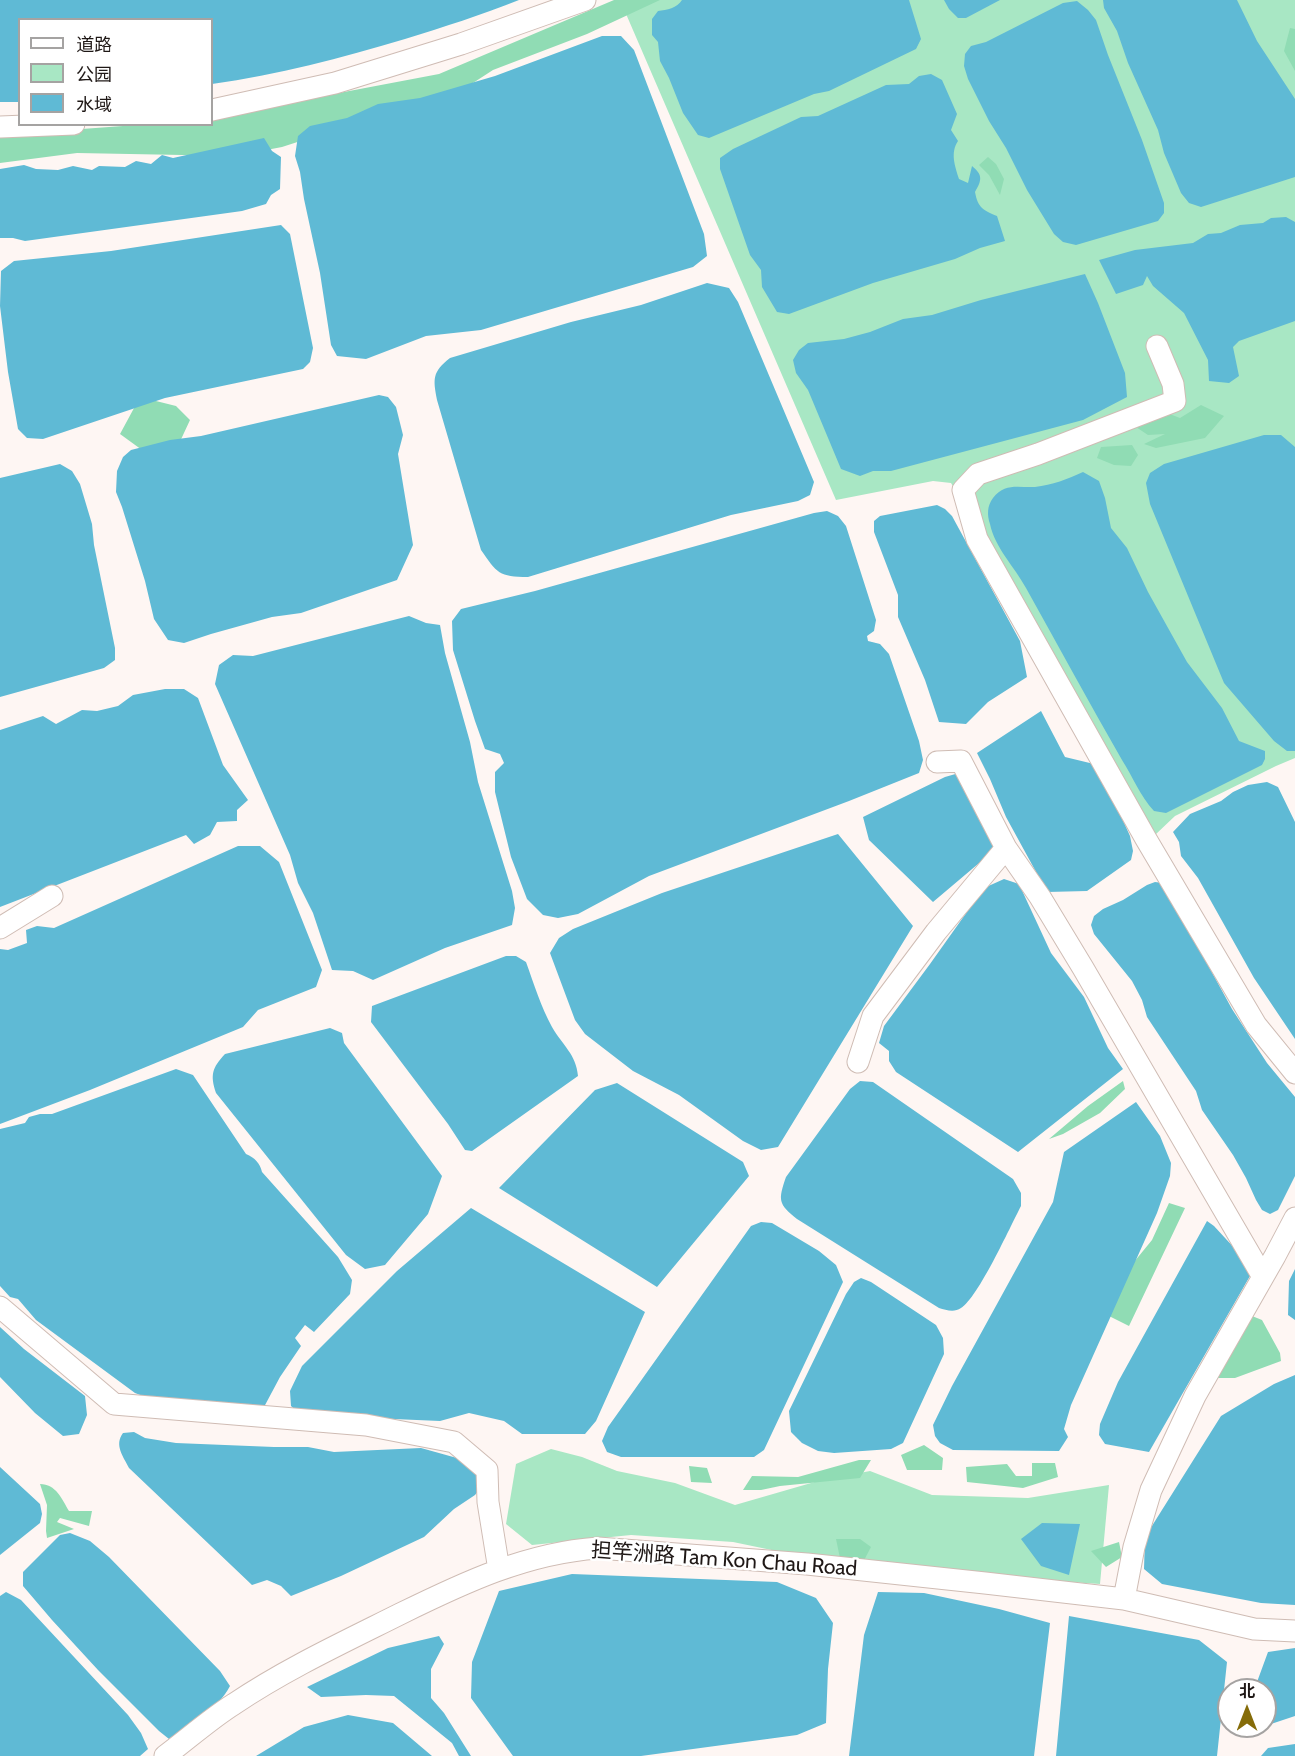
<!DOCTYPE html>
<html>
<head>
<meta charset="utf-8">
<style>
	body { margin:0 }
	#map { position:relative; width:1295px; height:1756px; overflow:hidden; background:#fef6f3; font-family:Cabin,"Noto Sans SC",sans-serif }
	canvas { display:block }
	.legend { position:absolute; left:18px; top:18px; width:195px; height:108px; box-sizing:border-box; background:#fff; border:2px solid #a5a3a2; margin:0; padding:8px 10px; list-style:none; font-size:18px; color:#1f1816 }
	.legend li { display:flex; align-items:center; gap:12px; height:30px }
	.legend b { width:30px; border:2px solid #a5a3a2 }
	.north { position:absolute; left:1217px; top:1678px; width:60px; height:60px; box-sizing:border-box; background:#fff; border:2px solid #a5a3a2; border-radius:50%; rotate:0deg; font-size:16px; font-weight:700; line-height:24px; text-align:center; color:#1f1816 }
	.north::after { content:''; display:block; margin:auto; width:21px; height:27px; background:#856c09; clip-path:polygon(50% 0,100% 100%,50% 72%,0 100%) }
</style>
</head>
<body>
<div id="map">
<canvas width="1295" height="1756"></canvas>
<ul class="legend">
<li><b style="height:8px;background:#fff"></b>道路</li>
<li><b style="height:16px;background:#a8e7c4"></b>公园</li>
<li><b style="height:16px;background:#5fbad5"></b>水域</li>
</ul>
<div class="north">北</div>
</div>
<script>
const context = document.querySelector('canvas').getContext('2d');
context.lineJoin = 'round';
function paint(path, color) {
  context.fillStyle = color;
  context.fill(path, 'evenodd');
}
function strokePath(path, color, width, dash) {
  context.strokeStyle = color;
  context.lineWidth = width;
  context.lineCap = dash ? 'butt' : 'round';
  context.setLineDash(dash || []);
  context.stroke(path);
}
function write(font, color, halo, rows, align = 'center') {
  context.font = font + ' Cabin,"Noto Sans SC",sans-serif';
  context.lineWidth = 5;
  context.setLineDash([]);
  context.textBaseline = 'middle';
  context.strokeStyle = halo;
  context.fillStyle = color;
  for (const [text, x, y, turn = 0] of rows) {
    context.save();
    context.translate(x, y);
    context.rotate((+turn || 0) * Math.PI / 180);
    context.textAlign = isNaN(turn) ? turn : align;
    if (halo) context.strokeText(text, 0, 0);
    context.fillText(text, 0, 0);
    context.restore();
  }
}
const green = new Path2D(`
	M620,0H1295V758L1276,766L1175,816L1155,835L951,483L933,481L836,500Z
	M551,1449L582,1457L617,1471L675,1483L735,1505L818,1481L870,1471L932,1495L1028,1498L1109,1485L1100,1584L1037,1580L786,1553L733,1542L631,1535L532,1545L506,1524L516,1464Z`);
const forest = new Path2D(`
	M614,0H660L587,34L493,70L442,103L316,136L282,147L235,156L77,153L0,163V135L150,124H212V117L439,74Z
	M1290,28L1295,29V71L1284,51Z
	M988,157L996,164L1004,179L1000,195L989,175L979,165Z
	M140,397L176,406L190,420L177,448L153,458L120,434Z
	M1201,405L1224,416L1205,438L1156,448L1144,444L1165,434L1148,435L1136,427L1159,410L1180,418Z
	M1132,445L1138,455L1131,466L1114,465L1097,458L1101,447Z
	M1123,1081L1125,1089L1100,1113L1063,1134L1049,1139L1088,1106Z
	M1169,1203L1185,1208L1129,1326L1107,1315L1134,1262L1152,1240Z
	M1247,1314L1262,1320L1280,1353L1281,1361L1235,1378H1214Z
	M924,1445L943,1458L942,1470H907L901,1455Z
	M859,1460H871L860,1478L780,1486L761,1490H743L752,1476L798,1477Z
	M1032,1463H1055L1058,1477L1023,1488L967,1482L966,1467L1007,1464L1016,1476H1032Z
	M689,1466L707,1468L712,1483L691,1482Z
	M40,1484C56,1484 62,1499 69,1511H92L89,1526L60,1518L57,1522L74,1529L47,1538L46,1531L47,1505Z
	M836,1539H860L871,1547L861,1566L841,1563Z
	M1119,1542L1122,1557L1106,1567L1091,1551Z`);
const water = new Path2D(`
	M0,0H519C481,15 444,27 405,39C341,58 278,75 212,84V20H20L19,102H0Z
	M682,0H909L921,39L916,49L829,91L814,94L709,138L698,135L683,113L669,78L660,61L658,42L652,35V19L658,11C667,10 677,8 682,0Z
	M944,0H1000L966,18H958L949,9Z
	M1103,0H1237L1257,41L1295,99V177L1201,207L1189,203L1181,193L1164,153L1158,130L1128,63L1117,31L1104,8Z
	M1077,1L1088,10L1096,20L1108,55L1142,140L1164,203V213L1158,221L1076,245L1063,242L1054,234L1027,190L1006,148L989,121L968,79L964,66L965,54L971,46L986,42L1063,3Z
	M602,36H621L634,50L704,234L707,256L693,267L481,330L426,336L366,359L337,356L331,345L320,273L304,199L300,172L295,156L298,136L310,126L347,118L378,104L420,98L495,76Z
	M931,74L942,80L957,114L951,130L958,141C950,153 955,166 959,179L968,183L972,166C983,175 982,180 975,192C978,208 983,210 997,216L1005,241L980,248L955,259L873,283L789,314L777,312L762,287L761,270L750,255L720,169V158L733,149L801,117L818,116L886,85L909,84L919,76Z
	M264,138L272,151L281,157L280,189L271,195L266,204L242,211L25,241L13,238H0V169L24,165L36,169L58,170L73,166L92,170L99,166L125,167L136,161L151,164L162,155L173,158Z
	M1286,217L1295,222V321L1239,341L1233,347L1239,376L1229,383L1209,381L1208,360L1184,313L1153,286L1147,276L1143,285L1116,294L1099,260L1135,250L1193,243L1208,234L1221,233L1240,225L1263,223L1271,218Z
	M281,225L290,234L313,348L310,362L303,369L165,398L43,439L27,438L18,429L8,372L0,306L1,271L14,261L111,251Z
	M1085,274L1098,303L1125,373L1127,397L1083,420L891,471H873L860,476L841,469L808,390L796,373L793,360L799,350L808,343L844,339L870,332L903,319L932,315L981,300Z
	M707,283L729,288L738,302L814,482L810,495L798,501L731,515L528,577C499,577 497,573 481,550L437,400C433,379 432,372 450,358L571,322L641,305Z
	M379,395L388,397L396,407L403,435L398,454L413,545L397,580L301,613L272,617L211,634L184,643L168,640L154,619L145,581L122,507L116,492L117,471L123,457L131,450L170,440L201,436Z
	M1264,435H1281L1295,447V751H1287L1274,741L1224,683L1150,504L1146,483L1150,473L1164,464Z
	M60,464L72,471L80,484L92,524L94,545L115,648V660L104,668L0,697V478Z
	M1083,472L1099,481L1105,498L1111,528L1127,548L1148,592L1187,662L1222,708L1239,741L1265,751V759L1262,765L1166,813L1154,811C1140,796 1133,777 1122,760C1089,703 1058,645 1026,588C1014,566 995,548 990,524C987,515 987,506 993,498C1005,482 1020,488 1035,487C1052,485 1068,479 1083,472Z
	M937,505L945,509L952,516L1020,641L1027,677L988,702L966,724L939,722L925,680L898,617V595L874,532V521L880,516Z
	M827,511L838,516L846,526L876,620L874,631L867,636L868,641L880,644L889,654L919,741L923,760L919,773L849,801L649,876L578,914L558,918L543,915L527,899L511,857L495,792V772L504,763L500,754L485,749L475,721L453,650L452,621L461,609L535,591L814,513Z
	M409,616L426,623L440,625L445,653L470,742L478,782L512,891L515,908L512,925L445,948L373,980L353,971L332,970L313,913L298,883L290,855L215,684L219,665L233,655L253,656Z
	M165,689H184L198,698L223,765L248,800L237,810V821L217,822L210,835L194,844L186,835L0,907V730L43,716L56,724L82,710L97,711L118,706L133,695Z
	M1041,711L1065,757L1098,765L1130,836L1133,851L1131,860L1087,891L1047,892L1006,817L990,779L977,753Z
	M959,773L1001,835L991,853L933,902L869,840L863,817L945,777Z
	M1267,782L1278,787L1295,822V1039L1254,978L1198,878L1181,856L1179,842L1173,832L1190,814L1221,801L1233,792L1248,785Z
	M838,834L913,926L778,1147L761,1150L743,1141L679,1095L633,1071L585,1034L575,1020L550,953L559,938L573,929L662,893Z
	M238,846H260L279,862L322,970L316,987L258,1010L243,1027L90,1090L0,1124V949L8,950L27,943L26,930L37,926L54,928Z
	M1004,879L1019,884L1051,953L1084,997L1108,1048L1123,1069L1018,1152L896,1072L889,1061V1051L879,1043L884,1026L930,964L984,888Z
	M1155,882L1163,883L1232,1009L1267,1063L1295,1097V1176L1278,1210L1270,1214L1262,1210L1256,1200L1246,1178L1233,1155L1202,1110L1196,1091L1147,1017L1142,1000L1132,981L1094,934L1091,925L1094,916L1103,909L1123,900L1147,885Z
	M506,956H516L526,962C534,984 541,1007 552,1027C563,1046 576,1054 578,1076L472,1151L465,1150L448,1124L371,1022L372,1006Z
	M330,1028L342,1033L344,1043L442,1176L428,1214L385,1265L365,1269L346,1255L216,1093C210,1075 212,1068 225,1054Z
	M176,1069L193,1075L246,1154C255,1158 260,1163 262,1172L338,1257L352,1280L350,1294L314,1332L305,1325L295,1338L301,1346L280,1377L264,1407L161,1403L135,1393L36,1320L18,1299L10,1297L0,1286V1129L25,1123L29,1117L40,1114H52Z
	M860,1081L873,1082L1013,1179L1021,1193V1206C1010,1227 978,1298 961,1308C954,1313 946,1310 939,1308L797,1219C778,1204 778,1200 786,1177L850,1089Z
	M617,1083L743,1162L749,1176L657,1287L499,1188L595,1090Z
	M1136,1102L1160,1136L1171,1163L1170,1176L1157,1213L1071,1405L1064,1429L1068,1437L1059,1451L953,1450L940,1443L935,1436L933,1425L952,1386L1053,1202L1064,1152Z
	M471,1208L645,1312L596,1421L585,1434H522L504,1421L469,1413L440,1421L301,1415L291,1406L290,1391L302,1366L397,1271Z
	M1207,1221L1214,1226L1249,1264L1250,1276L1149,1452L1105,1444L1099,1435L1100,1424L1118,1382Z
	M761,1222L772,1223L819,1251L836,1265L843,1282L764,1450L754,1457H621L607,1452L602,1441L608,1427L751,1226Z
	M1295,1269V1320L1288,1315L1289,1281Z
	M861,1278L871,1282L936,1325L943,1338L944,1354L903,1443L891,1449L834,1453L818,1451L802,1443L791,1432L789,1411L846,1294L854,1282Z
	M0,1327L24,1349L85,1396L87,1415L79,1434L63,1436L35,1413L0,1377Z
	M1295,1375V1605L1261,1603L1162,1584L1144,1569L1145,1537L1221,1416L1274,1384Z
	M134,1432L145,1438L176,1443L274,1447H308L334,1452L421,1448L464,1460L476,1468L482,1486L475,1495L454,1509L424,1537L341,1576L291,1596L281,1586L267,1580L252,1585L129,1468C123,1456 114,1445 123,1433Z
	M0,1467L40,1504L42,1514L40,1523L0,1555Z
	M1042,1523L1080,1524L1069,1575L1041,1566L1021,1539Z
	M70,1533L90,1541L109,1557L220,1671L230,1686C217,1711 191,1723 169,1739L159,1731L98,1670L52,1620L23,1586V1572L60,1535Z
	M572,1574L777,1582L816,1598L833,1623L828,1669L826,1723L797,1735L641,1756H513L471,1698L472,1662L499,1591Z
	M6,1592L21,1600L128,1715L141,1733L148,1749L140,1756H0V1596Z
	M878,1592L924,1593L999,1609L1050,1623L1034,1756H849L864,1635Z
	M1069,1616L1199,1640L1227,1662L1217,1756H1056Z
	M439,1636L444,1644L431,1669V1698L444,1713L471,1756H459L452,1743L394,1696L366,1695L321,1697L307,1687L388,1648Z
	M1295,1648V1716L1271,1724L1265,1723V1690H1256L1257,1682L1268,1652Z
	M348,1715L393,1723L432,1756H256L304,1727Z
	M1295,1744V1756H1261L1268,1748Z`);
const minor = new Path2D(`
	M212,110L335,83L461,44L585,0
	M0,127L74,124
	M1157,346L1173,384L1175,401L1038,454L978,474L963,490L977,539L1146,839L1256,1025L1295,1073
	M937,762L961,761L1006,848L1040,897L1083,968L1263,1277
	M0,928L52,896
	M858,1062L873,1016L936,932L1006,848
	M0,1307L114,1404L366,1425L454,1442L487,1470L488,1502L499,1570
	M1124,1599L1134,1547L1151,1490L1195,1396L1275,1256L1295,1218
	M165,1756C188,1739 210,1719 234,1704C286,1669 344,1642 400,1614C463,1583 526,1553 598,1548L807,1564L985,1583L1124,1599L1254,1629L1295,1631`);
const streetNames = [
	["担竿洲路 Tam Kon Chau Road",724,1560,4]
];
paint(green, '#a8e7c4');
paint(forest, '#90dcb4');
paint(water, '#5fbad5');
strokePath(minor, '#cfbcb4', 23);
strokePath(minor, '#fff', 21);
write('21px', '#1f1816', '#fff', streetNames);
</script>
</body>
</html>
